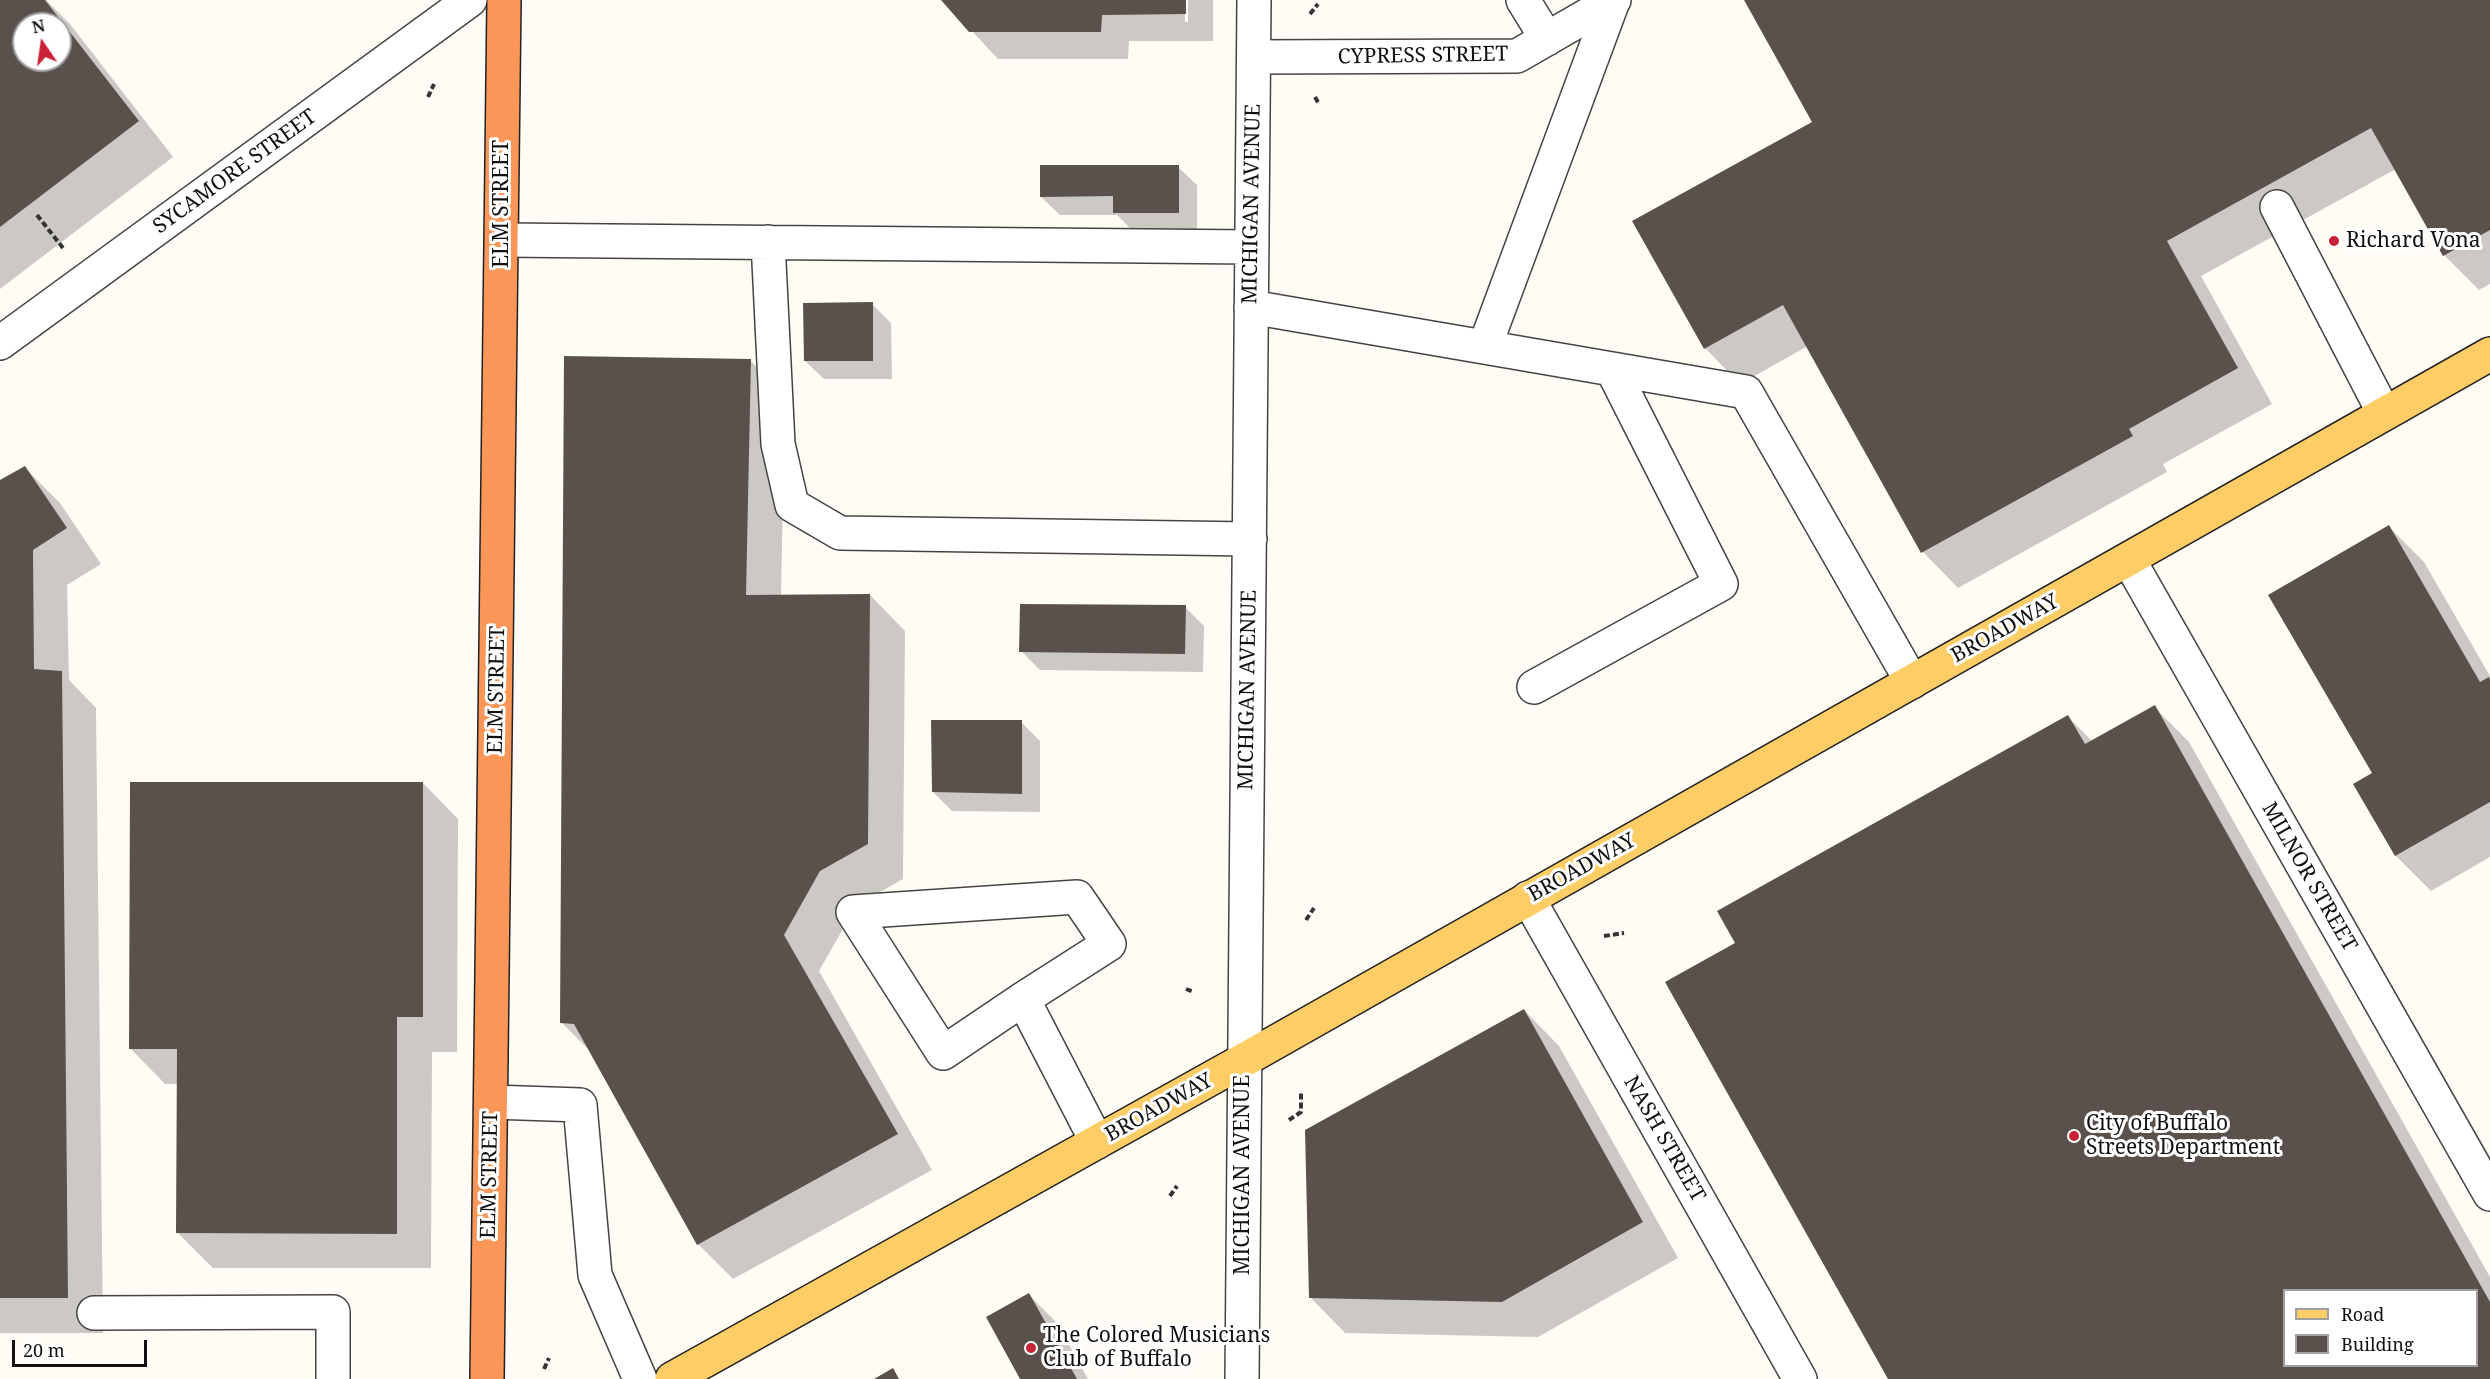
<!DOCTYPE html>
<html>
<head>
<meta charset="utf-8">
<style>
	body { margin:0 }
	#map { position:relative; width:2490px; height:1379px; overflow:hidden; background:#fffcf5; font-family:"Noto Serif",serif }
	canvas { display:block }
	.legend { position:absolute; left:2283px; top:1289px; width:195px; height:78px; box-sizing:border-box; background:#fff; border:2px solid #a0a0a0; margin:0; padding:8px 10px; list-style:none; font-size:18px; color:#111 }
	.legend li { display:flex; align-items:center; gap:12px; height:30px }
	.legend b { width:30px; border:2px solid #a0a0a0 }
	.north { position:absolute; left:12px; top:12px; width:60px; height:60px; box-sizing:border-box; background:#fff; border:2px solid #a0a0a0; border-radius:50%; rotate:347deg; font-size:16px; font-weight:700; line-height:24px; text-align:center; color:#111 }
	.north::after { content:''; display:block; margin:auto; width:21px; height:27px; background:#c92136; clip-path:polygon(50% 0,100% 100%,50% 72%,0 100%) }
	.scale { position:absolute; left:12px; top:1340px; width:135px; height:27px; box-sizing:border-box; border:3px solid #111; border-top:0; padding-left:8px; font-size:18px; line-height:21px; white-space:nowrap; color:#111; -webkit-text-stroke:4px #fff; paint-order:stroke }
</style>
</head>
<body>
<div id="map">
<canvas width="2490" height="1379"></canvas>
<ul class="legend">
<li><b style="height:8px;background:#fecd66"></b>Road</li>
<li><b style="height:16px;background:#5a514c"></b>Building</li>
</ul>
<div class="north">N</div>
<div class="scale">20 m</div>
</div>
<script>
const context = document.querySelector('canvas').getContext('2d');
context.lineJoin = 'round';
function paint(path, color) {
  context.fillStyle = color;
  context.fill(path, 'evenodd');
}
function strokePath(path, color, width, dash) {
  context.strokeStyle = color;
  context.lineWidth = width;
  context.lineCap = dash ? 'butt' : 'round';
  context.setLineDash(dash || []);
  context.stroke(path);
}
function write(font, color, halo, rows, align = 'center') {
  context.font = font + ' "Noto Serif",serif';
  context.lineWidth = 6;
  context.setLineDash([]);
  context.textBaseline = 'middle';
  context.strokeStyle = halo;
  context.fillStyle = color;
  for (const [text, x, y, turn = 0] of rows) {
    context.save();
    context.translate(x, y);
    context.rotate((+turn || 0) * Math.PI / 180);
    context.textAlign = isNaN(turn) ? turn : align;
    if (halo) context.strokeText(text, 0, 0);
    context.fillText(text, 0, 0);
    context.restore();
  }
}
const shadow = new Path2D(`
	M0,0H46L70,24L173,157L0,289ZM24,24H60V60H24Z
	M943,0H1185V22H1188V0H1213V41H1129L1128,59H998Z
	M1745,0H2490V284L2479,290L2444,255L2396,169L2201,276L2272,404L2163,464L2167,472L1958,588L1923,552L1808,346L1740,384L1705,348L1814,123Z
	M1178,167L1197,185V231H1133L1117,215H1060L1041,197Z
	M872,304L891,323L892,379H824L805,361Z
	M750,360L785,396L781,596L870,595L905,631L903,879L856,906L819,971L932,1170L733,1279L698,1244L592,1053L561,1022Z
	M25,468L60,503L101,564L67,585L69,680L96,708L103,1333H0V481Z
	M2389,527L2424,562L2490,676V857L2431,891L2396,856L2355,784L2374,774Z
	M1185,607L1204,626L1203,672L1040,670L1021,651Z
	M2154,707L2189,742L2490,1277V1379H1890L1737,944L2067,716L2093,742ZM2284,1290H2476V1366H2284Z
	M1021,722L1040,741V812L952,811L933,792Z
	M423,783L458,819L457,1052H432L431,1268H213L178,1233L179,1084H165L130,1048Z
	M1524,1010L1559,1046L1678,1258L1538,1337L1345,1333L1310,1297Z
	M1029,1295L1057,1323L1088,1379H1022Z`);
const building = new Path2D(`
	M0,0H45L139,121L0,227ZM24,24H60V60H24Z
	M941,0H1186V14L1102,15L1101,32H969Z
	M1744,0H2490V230L2443,256L2371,128L2167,241L2238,368L2129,429L2133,436L1921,553L1783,305L1704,349L1632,221L1812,122Z
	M1040,165H1179V213H1113V196L1040,197Z
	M873,302V361H804L803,303Z
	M564,356L751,359L746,595L870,594L868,844L820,871L784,935L898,1134L697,1245L574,1024L560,1023Z
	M25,466L67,528L33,550L34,669L62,671L68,1298H0V480Z
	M2389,525L2480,682L2489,677L2490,680V802L2395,856L2353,784L2372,773L2268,595Z
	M1020,604L1186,605L1185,654L1019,652Z
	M2155,705L2490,1302V1379H1888L1665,982L1735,943L1717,911L2068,715L2085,744ZM2284,1290H2476V1366H2284Z
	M931,720H1022V794L932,792Z
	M130,782H423V1017H397V1234L176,1233L177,1049H129Z
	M1524,1009L1643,1222L1502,1302L1309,1298L1305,1130Z
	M1029,1293L1077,1379H1020L986,1317Z
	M893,1368L899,1379H874Z`);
const path = new Path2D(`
	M1310,14L1318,4
	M428,97L434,84
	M1315,97L1319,104
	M37,215L63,248
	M1306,920L1314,908
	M1604,936L1624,933
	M1186,989L1194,992
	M1289,1120L1301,1112V1091
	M1170,1196L1177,1186
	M544,1369L549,1358`);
const minor = new Path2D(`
	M1523,0L1547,39
	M1254,57L1517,56L1614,0
	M2277,207L2384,413
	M502,240L1252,247
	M768,242L778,444L792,505L840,533L1250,539
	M1251,307L1746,392L1912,682
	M0,343L470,0
	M1485,346L1613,1
	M2129,560L2490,1194
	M1534,687L1721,584L1612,369
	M1528,898L1800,1379
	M1023,999L943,1053L853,912L1077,897L1109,944L1023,999L1097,1142
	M492,1102L580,1105L595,1275L640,1379
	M94,1313L333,1312V1379
	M1242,1379L1254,0`);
const major = new Path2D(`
	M672,1379L1244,1060L2490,354`);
const highway = new Path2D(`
	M487,1379L504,0`);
const markers = [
	[2334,241,6,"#c92136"],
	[2074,1136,6,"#c92136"],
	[1031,1348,6,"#c92136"]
];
const streetNames = [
	["CYPRESS STREET",1423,56,-1],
	["SYCAMORE STREET",235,172,-36],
	["ELM STREET",502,204,-90],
	["MICHIGAN AVENUE",1252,204,-89],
	["BROADWAY",2005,629,-29],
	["ELM STREET",497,690,-89],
	["MICHIGAN AVENUE",1248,690,-89],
	["BROADWAY",1582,868,-29],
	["MILNOR STREET",2309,877,60],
	["BROADWAY",1159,1108,-29],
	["NASH STREET",1664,1139,60],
	["ELM STREET",490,1175,-89],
	["MICHIGAN AVENUE",1243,1175,-90]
];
const poiNames = [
	["Richard Vona",2346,241],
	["City of Buffalo",2086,1124],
	["Streets Department",2086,1148],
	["The Colored Musicians",1043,1336],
	["Club of Buffalo",1043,1360]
];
paint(shadow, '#0003');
paint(building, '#5a514c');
strokePath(minor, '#444', 36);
strokePath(major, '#222', 36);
strokePath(highway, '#222', 36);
strokePath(path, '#333', 4, [6, 3]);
strokePath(minor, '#fff', 33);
strokePath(major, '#fecd66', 33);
strokePath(highway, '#fa9658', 33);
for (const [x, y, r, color] of markers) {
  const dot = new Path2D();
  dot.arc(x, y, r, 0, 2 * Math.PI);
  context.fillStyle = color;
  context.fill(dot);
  strokePath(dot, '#fff', 2);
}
write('21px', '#111', '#fff', streetNames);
write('21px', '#111', '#fff', poiNames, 'left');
</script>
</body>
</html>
